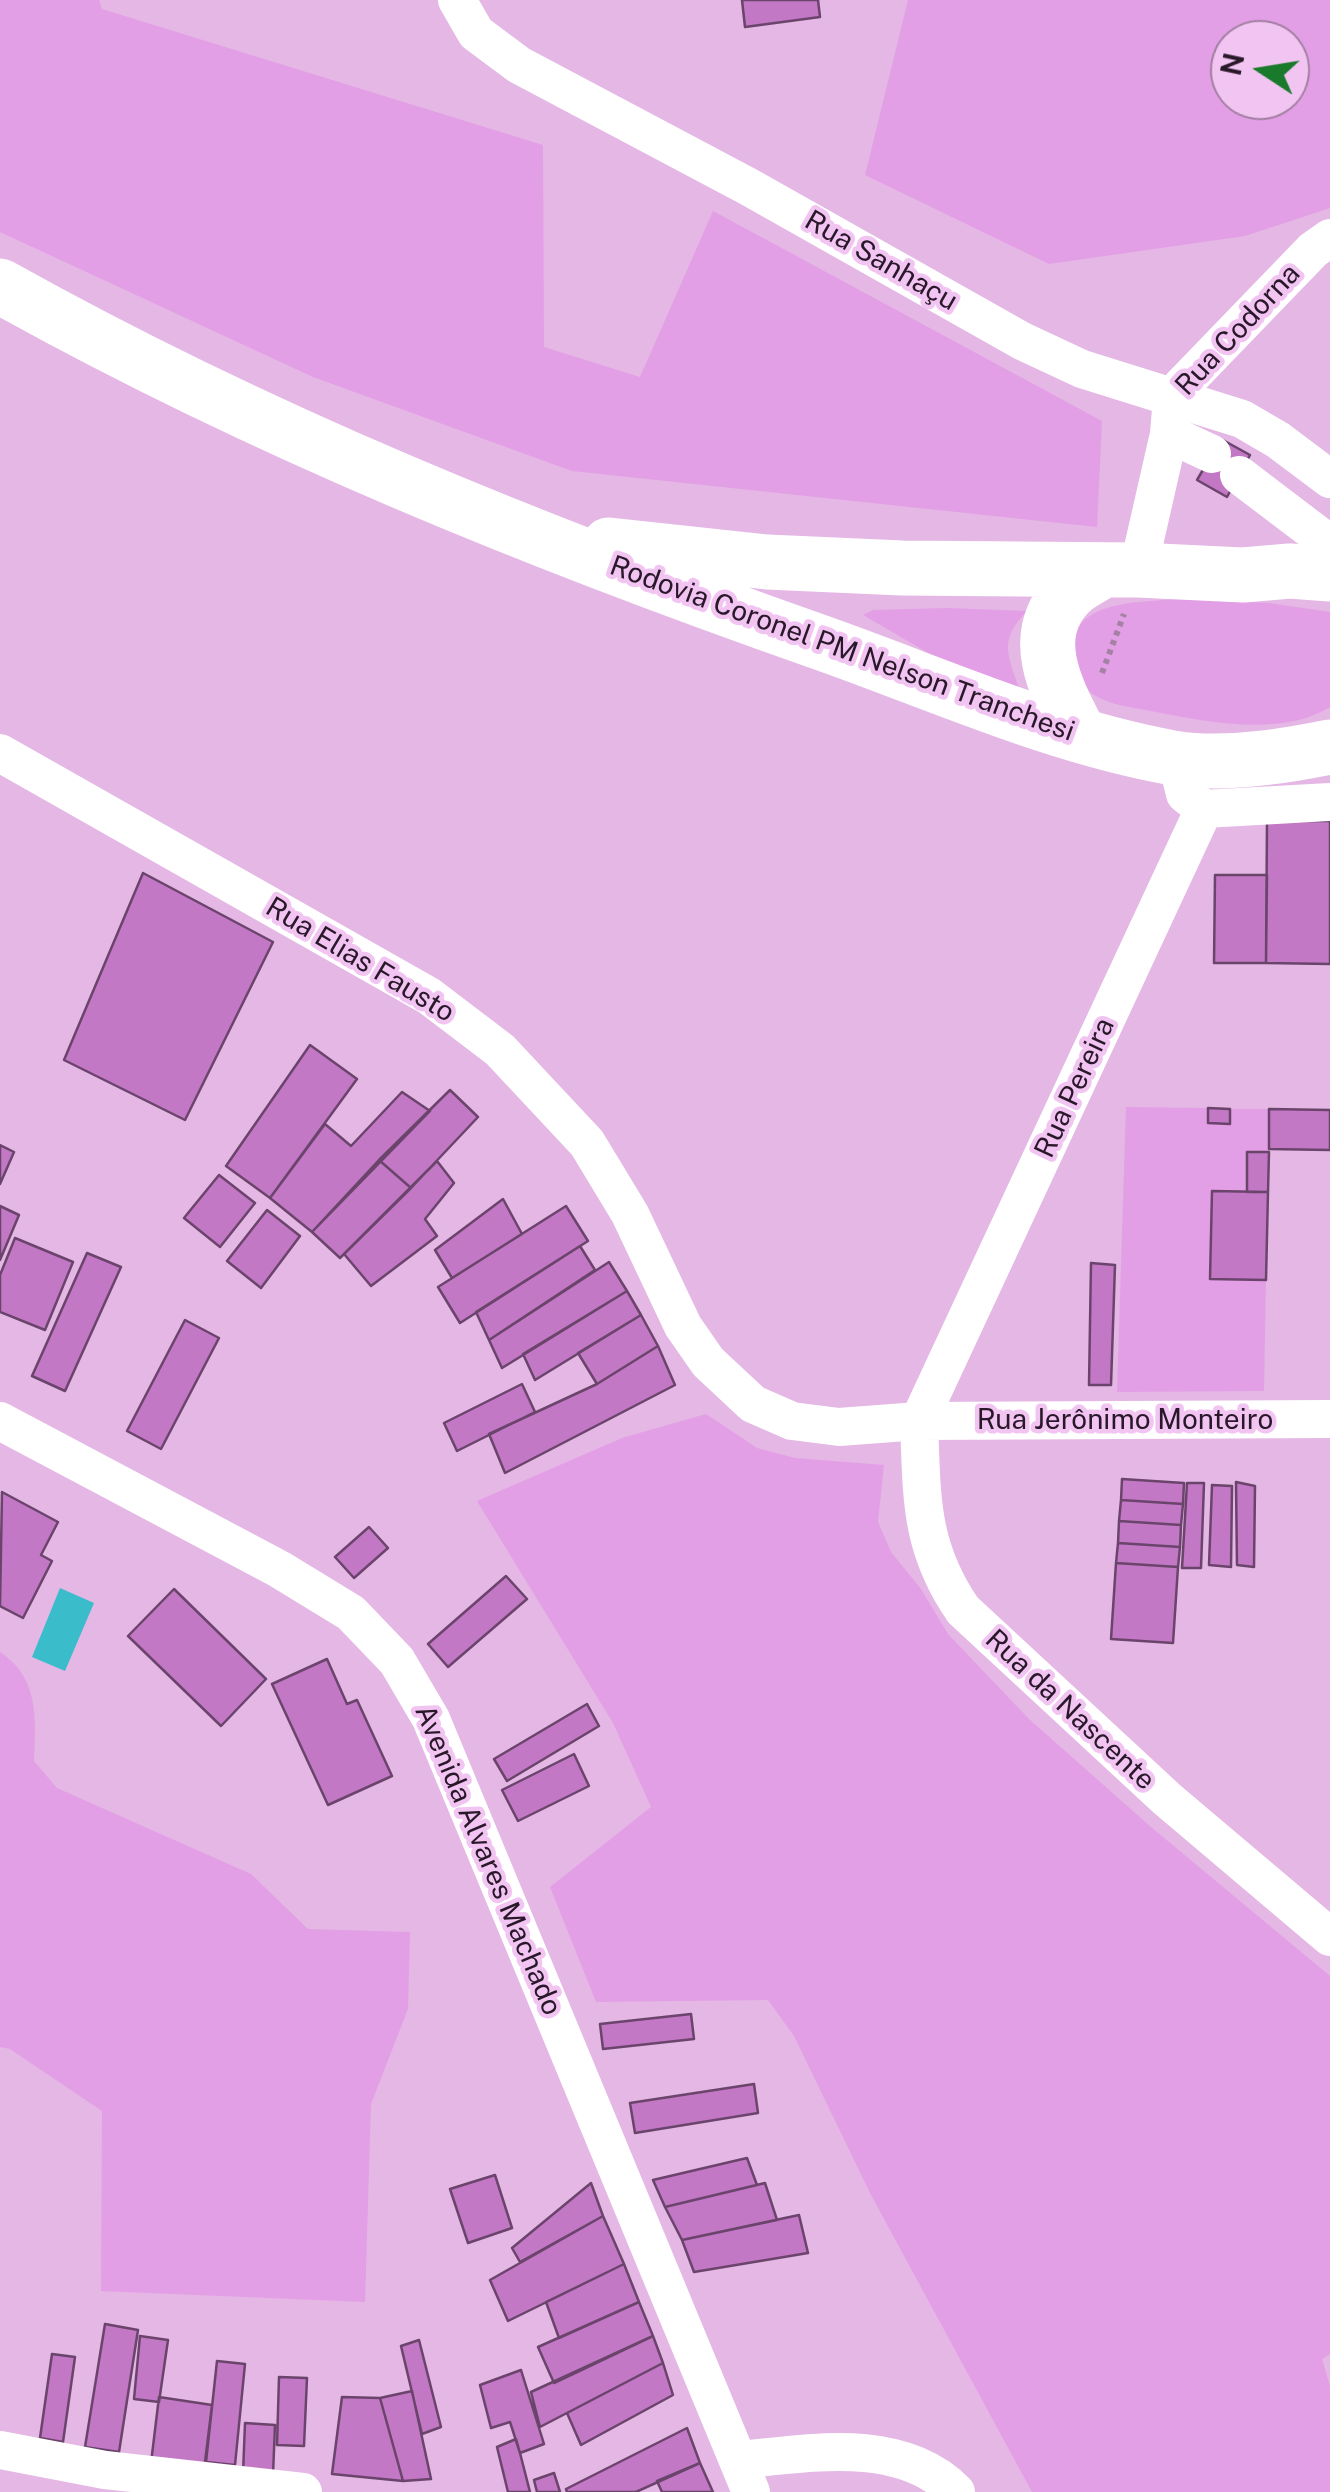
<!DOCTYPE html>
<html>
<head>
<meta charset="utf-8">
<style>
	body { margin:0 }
	#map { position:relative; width:1330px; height:2492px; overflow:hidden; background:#e4b7e5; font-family:"Public Sans",sans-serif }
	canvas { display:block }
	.north { position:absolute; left:1210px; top:20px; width:100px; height:100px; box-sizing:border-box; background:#f2c4f2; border:2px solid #a27fa2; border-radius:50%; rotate:282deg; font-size:28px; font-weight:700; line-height:40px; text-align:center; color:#291829 }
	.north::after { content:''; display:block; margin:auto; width:35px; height:45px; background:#197a2b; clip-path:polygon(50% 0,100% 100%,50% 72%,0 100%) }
</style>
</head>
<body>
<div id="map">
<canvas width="1330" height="2492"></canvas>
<div class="north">N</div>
</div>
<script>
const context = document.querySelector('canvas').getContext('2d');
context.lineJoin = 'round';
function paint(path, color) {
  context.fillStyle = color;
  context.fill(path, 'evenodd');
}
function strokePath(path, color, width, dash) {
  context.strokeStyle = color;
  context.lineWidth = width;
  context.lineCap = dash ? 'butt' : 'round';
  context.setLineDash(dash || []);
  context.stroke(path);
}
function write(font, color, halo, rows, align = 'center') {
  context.font = font + ' "Public Sans",sans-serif';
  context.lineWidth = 9;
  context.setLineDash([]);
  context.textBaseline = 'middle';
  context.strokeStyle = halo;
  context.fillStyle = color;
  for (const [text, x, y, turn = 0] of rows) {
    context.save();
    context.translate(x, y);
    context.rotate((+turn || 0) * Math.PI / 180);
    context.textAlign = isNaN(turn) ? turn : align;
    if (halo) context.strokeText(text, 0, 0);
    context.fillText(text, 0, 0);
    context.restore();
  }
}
const green = new Path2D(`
	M0,0H99L102,9L543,145L544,347L640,377L713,211L1102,421L1097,527L572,471L313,377L0,232Z
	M908,0H1330V208L1245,236L1049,264L865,175ZM1230,40H1290V100H1230Z
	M1177,599L1269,603L1330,612V707C1283,737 1207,722 1156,712C1136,708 1113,706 1096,696C1083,688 1072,676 1072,659C1073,650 1072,637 1077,629C1094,600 1148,602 1177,599Z
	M948,608L1027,611C999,640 1007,653 1019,688L930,654L863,615L873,610Z
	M1126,1107L1208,1108L1209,1123L1229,1124L1230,1109H1269V1152H1247V1192H1212L1266,1280L1264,1391L1117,1392Z
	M706,1414L757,1448L795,1458L884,1465L878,1522L891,1552L921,1589L948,1634L1029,1719L1151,1827L1330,1976V2354L1322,2359L1330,2386V2492H1032L871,2195L794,2036L768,2000L596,2002L550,1887L651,1807L613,1723L477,1501L622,1438Z
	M0,1652C39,1677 36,1719 34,1761L57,1788L251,1874L308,1929L410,1932L408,2009L371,2104L365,2302L101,2291L102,2111L10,2049L0,2047Z`);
const water = new Path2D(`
	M60,1588L94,1603L65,1671L32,1657Z`);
const building = new Path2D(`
	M742,0H818L820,17L745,27Z
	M1221,439L1250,455L1227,497L1197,480Z
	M1267,821H1330V964L1266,963Z
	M143,873L273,942L185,1120L64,1060Z
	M1215,875H1267L1266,963H1214Z
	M310,1045L357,1079L270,1198L226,1166Z
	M450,1090L478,1117L411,1188L379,1160Z
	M402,1092L430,1111L312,1232L270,1198L325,1124L351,1146Z
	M1208,1108L1230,1109V1124L1208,1123Z
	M1269,1109L1330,1110V1150L1269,1149Z
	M0,1145L14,1152L0,1184Z
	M1247,1152H1269L1268,1192H1247Z
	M379,1160L411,1188L340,1258L312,1232Z
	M437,1161L454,1183L425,1219L437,1236L371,1286L344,1254Z
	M219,1175L255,1203L220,1247L184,1218Z
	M1212,1191L1268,1192L1266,1280L1210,1279Z
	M503,1199L522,1234L452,1278L435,1250Z
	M0,1206L19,1215L0,1260Z
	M566,1206L588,1241L460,1323L438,1287Z
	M267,1210L300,1236L261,1288L227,1261Z
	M15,1238L73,1262L45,1330L0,1312V1275Z
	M580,1246L595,1270L489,1340L476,1312Z
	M87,1253L121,1267L65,1391L32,1376Z
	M609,1262L627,1291L502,1368L489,1340Z
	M1091,1263L1115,1265L1111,1385H1089Z
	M627,1291L641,1315L535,1380L523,1354Z
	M641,1315L658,1346L597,1384L578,1353Z
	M185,1320L219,1338L161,1449L127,1431Z
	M658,1346L675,1385L505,1473L489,1434L597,1384Z
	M522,1384L535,1412L457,1451L444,1423Z
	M1122,1479L1184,1483L1183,1504L1121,1500Z
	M1236,1482L1255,1486L1254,1567L1237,1565Z
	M1187,1483H1204L1201,1568H1182Z
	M1212,1485L1232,1486L1231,1567L1209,1565Z
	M2,1492L58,1522L41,1555L52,1561L23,1618L0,1606Z
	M1121,1500L1183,1504L1181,1525L1119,1521Z
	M1119,1521L1181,1525L1180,1547L1118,1543Z
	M369,1527L388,1548L354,1578L335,1557Z
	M1118,1543L1180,1547L1178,1567L1116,1563Z
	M1116,1563L1178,1567L1173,1643L1111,1639Z
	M506,1576L527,1599L448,1667L428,1644Z
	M174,1589L266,1679L221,1726L128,1636Z
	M327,1659L347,1704L357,1700L392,1776L328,1805L272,1684Z
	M587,1704L599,1726L507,1781L494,1759Z
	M574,1754L589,1786L518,1821L502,1790Z
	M691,2014L694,2039L603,2049L600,2024Z
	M754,2084L758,2113L635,2133L630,2103Z
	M747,2158L757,2185L665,2207L653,2180Z
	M495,2175L512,2228L468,2243L450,2189Z
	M591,2183L603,2216L520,2262L512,2248Z
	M765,2183L777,2220L682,2240L665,2207Z
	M799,2215L808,2253L694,2272L682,2240Z
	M603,2216L624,2264L508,2321L490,2280Z
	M624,2264L639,2302L559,2338L546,2302Z
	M639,2302L653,2336L554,2383L538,2347Z
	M105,2324L138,2330L119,2452L85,2447Z
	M140,2336L168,2340L159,2402L134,2399Z
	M653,2336L663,2363L540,2427L531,2392Z
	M419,2340L441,2427L422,2434L401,2346Z
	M52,2354L75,2357L63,2442L40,2438Z
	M217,2361L245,2364L235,2465L206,2462Z
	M663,2363L673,2395L581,2445L567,2413Z
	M521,2370L544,2444L520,2453L510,2422L491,2428L480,2385Z
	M279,2377L307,2378L304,2446L277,2445Z
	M412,2391L431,2479L403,2481L380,2398Z
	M159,2397L212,2405L204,2470L151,2463Z
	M342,2397L380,2398L403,2481L332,2474Z
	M245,2423L275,2425L273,2475L243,2474Z
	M687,2428L700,2463L636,2492H567L566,2489Z
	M516,2439L520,2453L530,2492H508L497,2447Z
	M700,2463L713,2492H662L657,2481Z
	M554,2473L560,2492H537L534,2480Z`);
const path = new Path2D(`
	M1102,673L1124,614`);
const minor = new Path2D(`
	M457,0L476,33L519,65L749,187L1022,341L1082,369L1242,419L1278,440L1330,479
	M1169,434L1212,454
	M1239,475L1330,544
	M1138,570L1169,434L1172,396L1313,250L1330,238
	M0,753L429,996L500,1050L587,1143L630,1214L683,1326L708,1362L753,1404L792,1421L839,1427L919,1421L1330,1419
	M1176,758L1185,794L1204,809L919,1421C922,1496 919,1546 963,1610L1167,1799L1330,1937
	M1204,809L1330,802
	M0,1421L279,1569L351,1613L397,1661L431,1719L751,2492
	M0,2450L105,2470L303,2492
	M740,2460C810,2453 901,2436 956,2492`);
const highway = new Path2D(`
	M0,286C261,432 540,544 822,643C938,684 1051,736 1173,758C1222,766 1282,757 1330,747
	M609,545L767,562L902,568L1138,570L1243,575L1290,571L1330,574
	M1080,735C1057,691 1027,638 1068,594C1077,584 1091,578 1102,571`);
const streetNames = [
	["Rua Sanhaçu",881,261,30],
	["Rua Codorna",1238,330,-47],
	["Rodovia Coronel PM Nelson Tranchesi",842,649,20],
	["Rua Elias Fausto",360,960,31],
	["Rua Pereira",1075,1088,-65],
	["Rua Jerônimo Monteiro",1125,1420],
	["Rua da Nascente",1070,1710,43],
	["Avenida Alvares Machado",488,1860,67]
];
paint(green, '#e39fe5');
paint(water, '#3abcca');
paint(building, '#c378c6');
strokePath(building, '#6b446c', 2.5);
strokePath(path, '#a581a5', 6, [5, 5]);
strokePath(minor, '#fff', 38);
strokePath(highway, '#fff', 55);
write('28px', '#291829', '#f2c4f2', streetNames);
</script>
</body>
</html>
